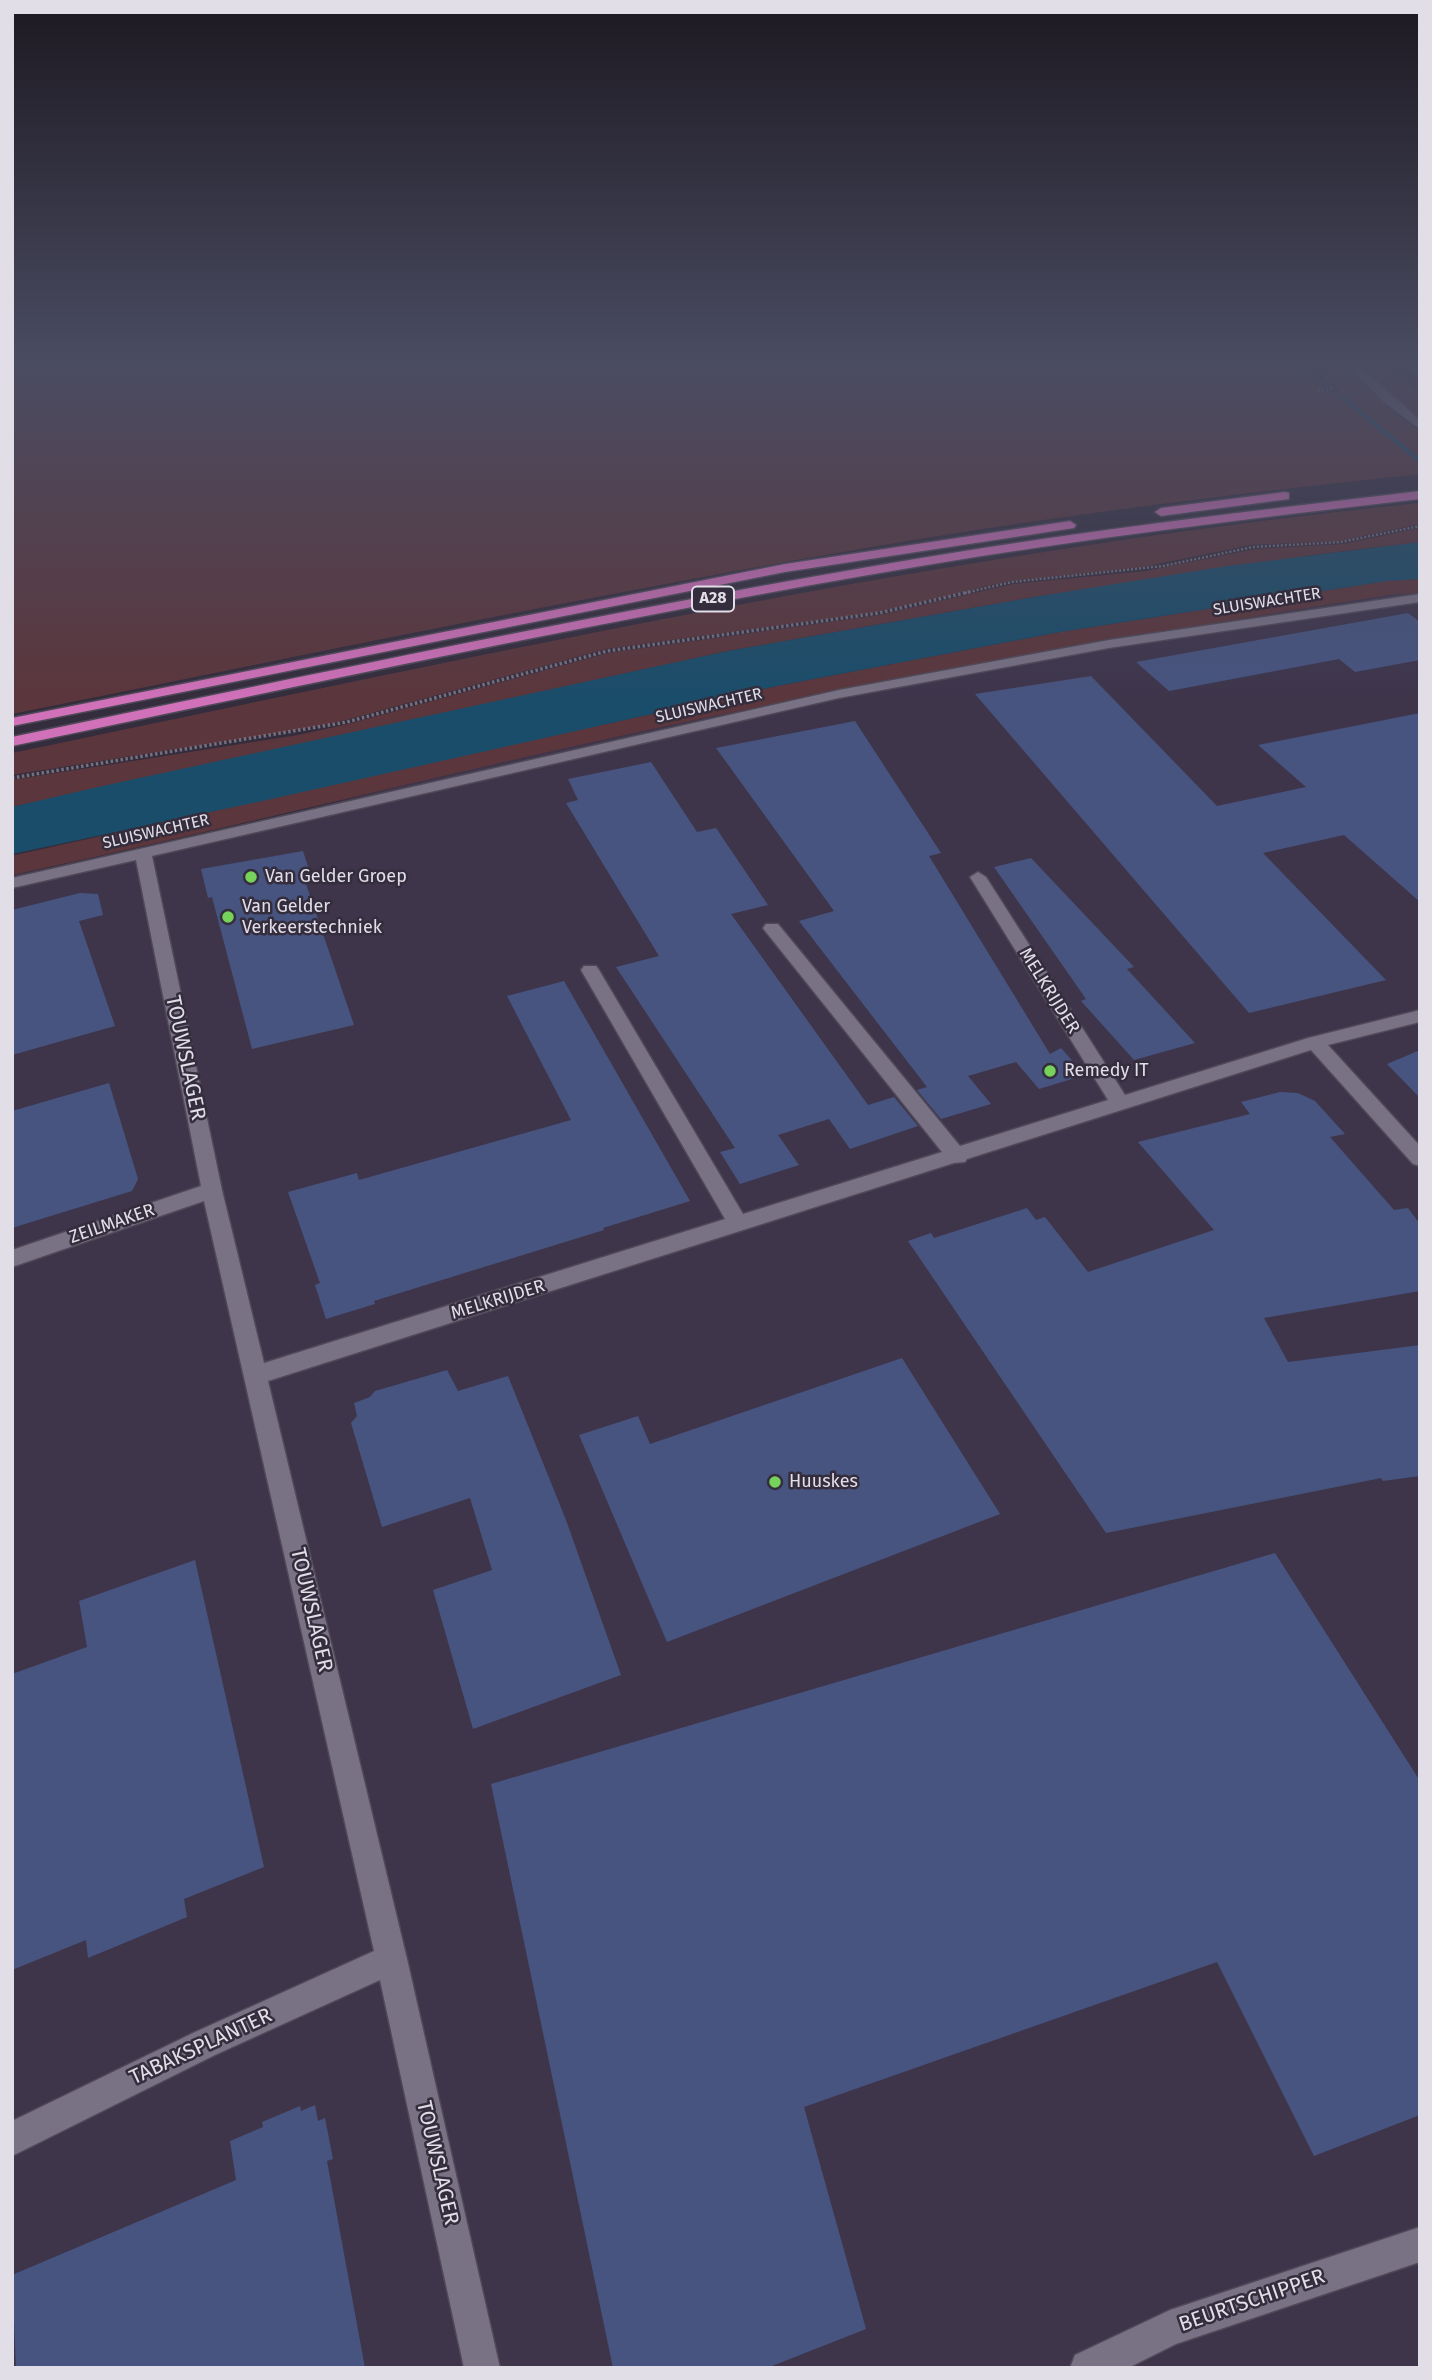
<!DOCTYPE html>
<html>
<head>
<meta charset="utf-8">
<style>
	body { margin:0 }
	#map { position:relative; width:1432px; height:2380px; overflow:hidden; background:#342d3d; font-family:"Fira Sans",sans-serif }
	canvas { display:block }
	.frame { position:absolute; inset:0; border:14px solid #e2dee8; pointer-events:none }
</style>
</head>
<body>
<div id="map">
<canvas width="1432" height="2380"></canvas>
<div class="frame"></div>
</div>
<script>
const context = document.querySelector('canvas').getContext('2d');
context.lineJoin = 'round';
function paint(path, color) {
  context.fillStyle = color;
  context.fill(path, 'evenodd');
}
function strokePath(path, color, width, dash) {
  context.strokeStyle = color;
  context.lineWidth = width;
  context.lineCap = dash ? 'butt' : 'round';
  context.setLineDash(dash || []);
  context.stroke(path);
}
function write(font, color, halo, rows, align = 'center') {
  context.font = font + ' "Fira Sans",sans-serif';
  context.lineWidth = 5;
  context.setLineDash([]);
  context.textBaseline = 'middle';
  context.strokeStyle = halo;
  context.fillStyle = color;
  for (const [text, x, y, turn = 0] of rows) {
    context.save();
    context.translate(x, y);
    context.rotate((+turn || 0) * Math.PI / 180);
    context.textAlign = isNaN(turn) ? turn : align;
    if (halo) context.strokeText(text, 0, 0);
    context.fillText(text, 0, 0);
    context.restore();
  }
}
const built = new Path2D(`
	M1420,584V2368H12V875L222,831L647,723L1002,652Z`);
const green = new Path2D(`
	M12,367H1308L1326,393L1340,392L1324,367H1350L1394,412L1420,432V474C1248,492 1077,513 907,541C608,591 310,654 12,714Z
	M1362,367H1389L1420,392V420L1388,394Z
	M1420,503V524L1339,541L1251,545L1143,567L1010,581L877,612L606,649L346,720L296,730L12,775V753C479,656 945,551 1420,503Z
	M1420,528V542L1312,555L1040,596L728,651L12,807V780L298,735L348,724L608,653L880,615L1013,584L1146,571L1255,549L1343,544Z
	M1420,579V593L1395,594C1159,631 924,672 690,721C463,768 239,827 12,875V856L20,854L777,686L1060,632L1387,581Z`);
const water = new Path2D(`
	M1420,542V579L1387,581L1060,632L777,686L267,800L12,854V807L98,787L728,651L1040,596L1227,566Z`);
const stream = new Path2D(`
	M1308,367L1320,384
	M1342,397L1420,461`);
const building = new Path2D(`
	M1408,613L1420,622V660L1355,672L1339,659L1169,691L1136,662Z
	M1091,676L1217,806L1306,787L1258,745L1420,713V902L1344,835L1263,853L1386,980L1249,1013L975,694Z
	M855,721L941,853L929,856L1050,1054L1061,1048L1085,1075L1039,1089L1016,1062L968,1076L991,1104L941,1119L917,1090L927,1087L799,921L834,911L716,748Z
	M651,762L697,832L716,828L768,905L731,914L868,1105L894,1097L918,1126L850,1149L829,1119L778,1135L799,1165L740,1184L720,1152L735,1148L616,967L659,956L566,803L578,800L568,779Z
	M303,851L311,876L304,878L354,1025L252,1049L212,897L208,898L201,869Z
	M1031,858L1134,967L1127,969L1195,1043L1134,1060L1081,1001L1086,999L994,867Z
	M80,893L98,894L103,915L79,921L115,1026L12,1055V910Z
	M564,981L690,1201L603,1228L604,1230L374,1301L375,1304L326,1319L315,1285L320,1283L288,1192L357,1173L359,1180L571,1120L507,996Z
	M1420,1050V1098L1387,1064Z
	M109,1083L138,1179L132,1191L12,1228V1111Z
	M1280,1092L1298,1093L1315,1101L1345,1134L1330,1137L1394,1210L1408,1208L1420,1224V1291L1264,1318L1288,1362L1420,1345V1476L1383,1481L1381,1478L1106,1533L908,1241L931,1233L934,1238L1027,1208L1036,1220L1045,1217L1088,1272L1214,1230L1138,1142L1250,1114L1241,1102Z
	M902,1358L1000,1514L667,1642L579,1435L638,1416L650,1444Z
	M447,1370L458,1391L508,1376L566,1520L621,1675L473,1729L433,1590L492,1570L470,1498L382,1527L351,1423L357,1416L354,1403L370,1397L375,1391Z
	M1275,1553L1420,1781V2115L1314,2156L1217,1962L804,2107L866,2329L767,2368H613L491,1784Z
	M195,1560L264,1867L184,1899L187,1917L88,1958L86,1940L12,1970V1674L87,1647L79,1601Z
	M315,2105L318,2121L325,2118L333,2159L327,2161L365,2368H16L12,2275L236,2180L230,2141L263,2127L262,2122L300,2106L301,2111Z`);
const pathFar1 = new Path2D(`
	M1318,391L1333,389L1320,367
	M965,593L1012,582L1163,566L1253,547L1341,542L1420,526`);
const path = new Path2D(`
	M12,778L347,722L607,651L879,613L973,591`);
const minor = new Path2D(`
	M1350,367H1360L1420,420V429L1384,402Z
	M1406,367L1420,368V375Z
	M1420,594V602L1109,648L839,698L152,856L222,1190L264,1363L725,1219L581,970L584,966H596L599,970L743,1214L942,1152L766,932L763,928L766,924H778L960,1146L1108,1100L970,877L978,872L986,877L1125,1095L1308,1038L1420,1010V1022L1328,1045L1420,1146V1166L1413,1164L1311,1050L967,1159L965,1162L954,1163L268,1381L407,1959L500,2368H464L380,1980L215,2055L12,2156V2121L193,2033L374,1951L204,1201L12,1267V1250L201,1186L136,860L12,888V878L839,690L1109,640Z
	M1420,2227V2262L1176,2344L1128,2368H1070L1075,2355L1170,2310Z`);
const highway = new Path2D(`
	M1420,491V499C1253,518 1087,538 921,566C617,617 315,683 12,746V737C315,674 617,609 921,558C1087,530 1253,511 1420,491Z
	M1285,492L1289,493V499L1161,516L1155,512L1161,508Z
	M1070,521L1076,525L1074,528L785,572L12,726V718L785,564Z`);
const markers = [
	[251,877,7,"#76d25a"],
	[228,917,7,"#76d25a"],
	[1050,1071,7,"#76d25a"],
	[775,1482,7,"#76d25a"]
];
const shields = [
	[713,599,42]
];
const shieldNames = [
	["A28",713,599]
];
const farStreetnames = [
	["SLUISWACHTER",1267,602,-9],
	["SLUISWACHTER",709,706,-13],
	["SLUISWACHTER",156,832,-13]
];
const poiNames = [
	["Van Gelder Groep",265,877],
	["Van Gelder",242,907],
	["Verkeerstechniek",242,928],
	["Remedy IT",1064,1071],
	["Huuskes",789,1482]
];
const streetNames = [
	["MELKRIJDER",1049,991,58],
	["ZEILMAKER",112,1224,-19],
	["MELKRIJDER",498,1300,-17]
];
const nearStreetnames = [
	["TOUWSLAGER",185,1058,78],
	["TOUWSLAGER",311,1610,77],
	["TABAKSPLANTER",201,2047,-25],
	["TOUWSLAGER",437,2163,77],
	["BEURTSCHIPPER",1252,2301,-19]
];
paint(built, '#3e354b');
paint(green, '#5b363c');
paint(water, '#1a4d6a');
strokePath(stream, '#1a4d6a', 4.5);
paint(building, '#47547f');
strokePath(minor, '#4f4957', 3);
strokePath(highway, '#4f4957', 3);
strokePath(pathFar1, '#76707e', 2.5, [2, 2]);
strokePath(path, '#76707e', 3.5, [2.5, 2.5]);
paint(minor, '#797184');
paint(highway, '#d071b9');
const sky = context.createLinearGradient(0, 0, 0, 700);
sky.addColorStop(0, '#1d1922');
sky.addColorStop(0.52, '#4a4c62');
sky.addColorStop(1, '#4a4c6200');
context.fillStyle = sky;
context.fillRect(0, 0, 1432, 700);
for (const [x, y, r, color] of markers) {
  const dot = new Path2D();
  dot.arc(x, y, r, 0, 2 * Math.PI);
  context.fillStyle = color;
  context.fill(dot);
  strokePath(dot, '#342d3d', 2.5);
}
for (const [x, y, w] of shields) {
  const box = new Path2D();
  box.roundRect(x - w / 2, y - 12.5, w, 25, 5);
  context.fillStyle = '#342d3d';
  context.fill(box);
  strokePath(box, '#e2dee8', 2);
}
write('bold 16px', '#e2dee8', null, shieldNames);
write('16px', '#e2dee8', '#342d3d', farStreetnames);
write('18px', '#e2dee8', '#342d3d', poiNames, 'left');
write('18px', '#e2dee8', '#342d3d', streetNames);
write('21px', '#e2dee8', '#342d3d', nearStreetnames);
</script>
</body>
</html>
